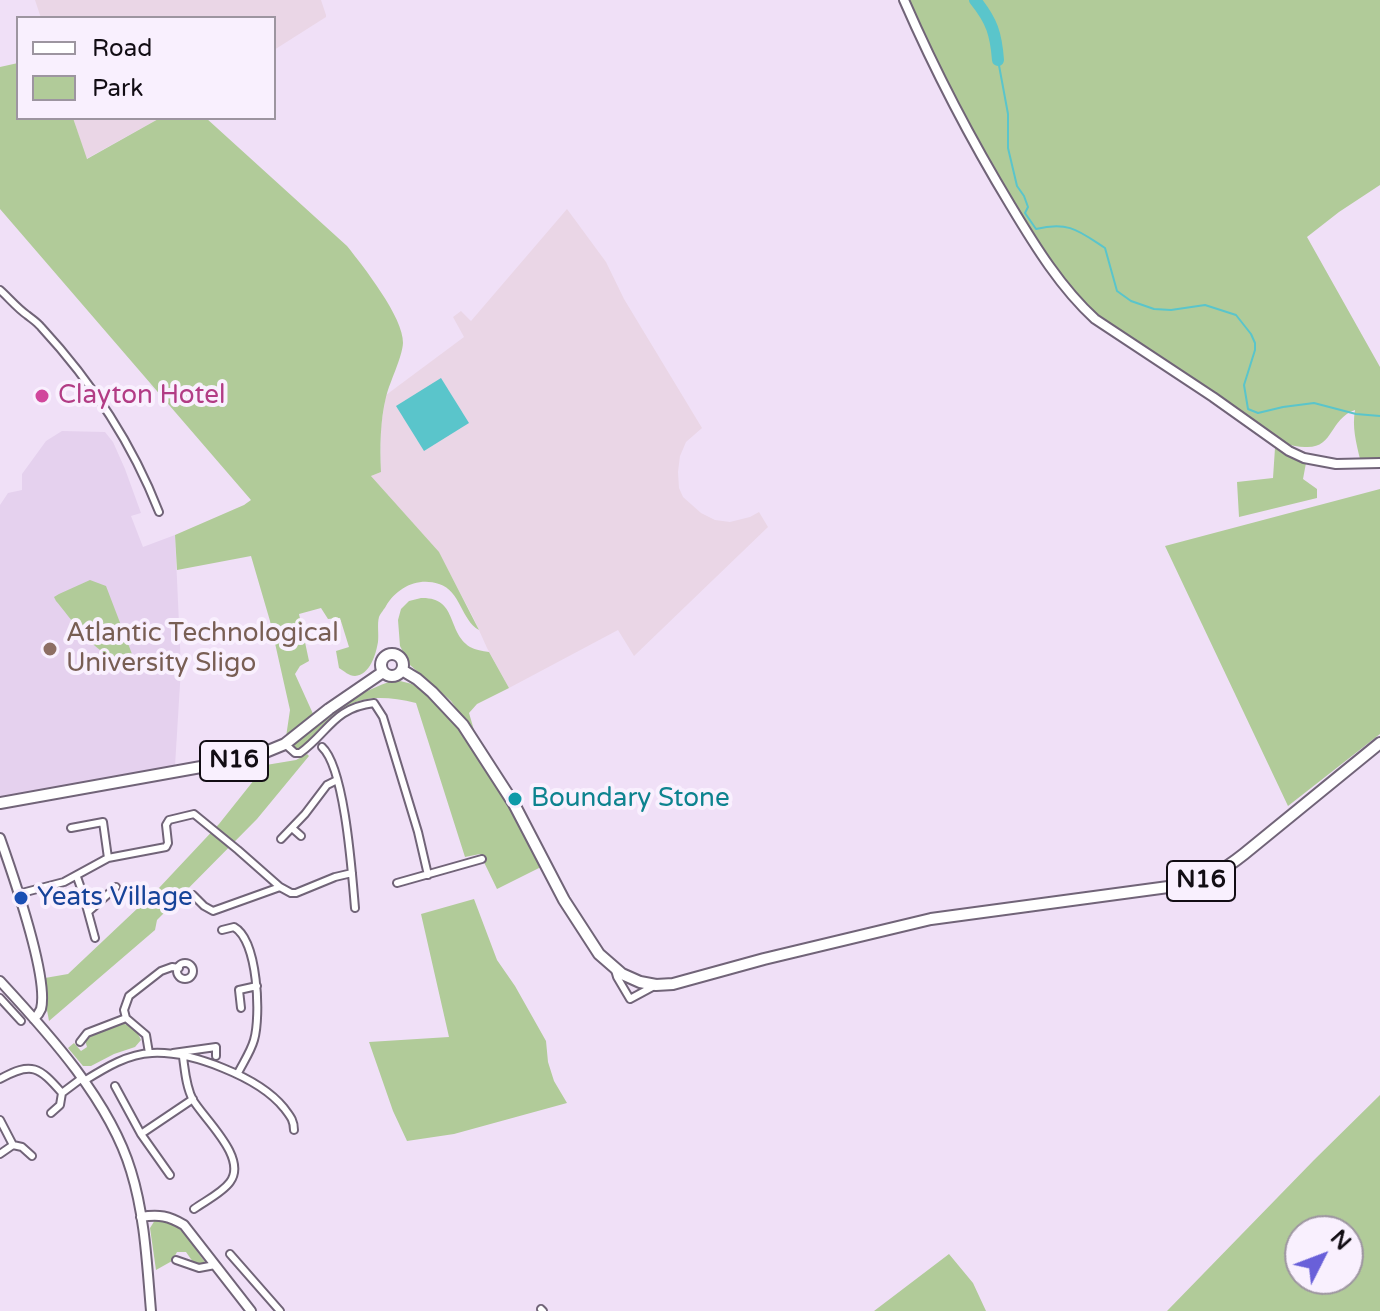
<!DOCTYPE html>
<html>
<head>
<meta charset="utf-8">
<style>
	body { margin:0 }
	#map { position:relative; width:1380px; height:1311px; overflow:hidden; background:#f0e0f7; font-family:"Varela Round",sans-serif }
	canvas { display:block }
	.legend { position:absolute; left:16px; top:16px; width:260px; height:104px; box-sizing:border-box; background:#f9f0fe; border:2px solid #9d95a0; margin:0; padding:10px 14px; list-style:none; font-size:24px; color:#120d14 }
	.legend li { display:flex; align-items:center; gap:16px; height:40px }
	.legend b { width:40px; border:2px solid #9d95a0 }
	.north { position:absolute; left:1284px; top:1215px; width:80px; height:80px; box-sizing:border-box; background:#f9f0fe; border:2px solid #9d95a0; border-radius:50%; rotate:48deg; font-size:22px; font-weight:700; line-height:32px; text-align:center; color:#120d14 }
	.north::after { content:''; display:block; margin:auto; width:28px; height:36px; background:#6960d9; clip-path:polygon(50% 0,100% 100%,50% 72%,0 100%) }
</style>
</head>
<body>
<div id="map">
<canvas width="1380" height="1311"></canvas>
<ul class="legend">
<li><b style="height:10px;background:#fff"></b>Road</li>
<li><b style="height:22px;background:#b1cb99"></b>Park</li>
</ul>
<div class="north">N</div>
</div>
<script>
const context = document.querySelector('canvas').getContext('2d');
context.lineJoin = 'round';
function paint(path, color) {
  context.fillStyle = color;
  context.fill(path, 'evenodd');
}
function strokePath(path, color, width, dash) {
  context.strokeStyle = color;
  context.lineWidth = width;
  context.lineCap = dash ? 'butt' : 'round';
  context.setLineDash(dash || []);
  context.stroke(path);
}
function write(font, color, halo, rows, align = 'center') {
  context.font = font + ' "Varela Round",sans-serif';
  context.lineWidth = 8;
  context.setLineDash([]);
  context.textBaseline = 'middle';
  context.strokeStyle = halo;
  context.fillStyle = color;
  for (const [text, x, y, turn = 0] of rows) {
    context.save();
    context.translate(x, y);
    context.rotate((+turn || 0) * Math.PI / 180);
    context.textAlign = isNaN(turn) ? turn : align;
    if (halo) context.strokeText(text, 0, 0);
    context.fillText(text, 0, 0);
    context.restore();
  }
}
const industrial = new Path2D(`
	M35,0H321L326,15V17L274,50V18H41Z
	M73,118H160L86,159Z
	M567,209L606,262L624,299L702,428L686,442L680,456L678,472L679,488L683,497L701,513L715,520L730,522L750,517L759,512L768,527L634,656L618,630L509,688L487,648L474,619L439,553L371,476L381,472V425L386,395L464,337L453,317L461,311L471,321Z`);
const built = new Path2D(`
	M62,431L105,432L113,442L125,469L141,513L131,516L143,547L175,535L181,668L175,766L76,786L0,798V505L8,493L22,490V474L46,441Z`);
const green = new Path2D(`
	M907,0H1380V185L1339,212L1307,237L1380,367V459H1360C1356,442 1352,427 1355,410C1329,419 1334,449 1305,447C1298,447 1292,445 1285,444L1096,316C1064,285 1039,246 1016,207C975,140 941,71 907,0Z
	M18,63V118H73L87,159L160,118H206L347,246C363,266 404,318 403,343C402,358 390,381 386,397C380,422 380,446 381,472L371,476L439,552L479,630C461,620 461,591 439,584C417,577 397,588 386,606C385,608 380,614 379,617C377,624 379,634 378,642C376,654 370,675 355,676C349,676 344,671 339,668L336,651L349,647L340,618L328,619L321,608L299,614L309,661L300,666L295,674L314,716L286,737L290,710L270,621L251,556L177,570L175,535L244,505L251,500L0,209V67Z
	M1275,448L1285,455L1306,463L1303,479L1317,489V498L1239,517L1237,482L1273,478Z
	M1380,489V734L1288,806L1165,546Z
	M90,580L106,586L132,654C128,656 123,658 119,658C97,658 69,616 56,601L54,597L59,594Z
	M421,598C458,597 446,631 470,647C476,650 482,651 489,652L509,688L477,704L469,713L476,737L451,701L410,665L400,646L398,620L401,609L409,601Z
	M396,680L412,684L428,695L452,718L503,794L541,867L497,889L480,854L465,857L416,703C376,694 351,695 321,727C313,735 307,744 298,750L294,747V742C325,718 358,690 396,680Z
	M307,754L309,756L257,819L157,920L155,930L49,1021L47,1010L45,978L68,974L158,889L219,824L266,765L296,760Z
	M474,899L497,960L515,986L546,1041L548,1062L554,1081L567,1103L454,1134L407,1141L393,1111L369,1042L449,1037L421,914Z
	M122,1023C131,1026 137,1030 141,1040L135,1047L114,1054L91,1066H83L68,1048L74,1043L81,1051L87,1047L85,1040L89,1035Z
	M1380,1095V1311H1167L1314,1160ZM1300,1231H1348V1279H1300Z
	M155,1220C181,1221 188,1239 202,1258L205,1262L204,1264L193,1262L186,1252H177L172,1261L156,1270L150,1228Z
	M949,1254L973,1283L986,1311H874Z`);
const water = new Path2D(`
	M441,378L469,423L424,451L396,406Z`);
const stream = new Path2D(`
	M998,60L1008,114V148L1017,186L1024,196L1028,207L1025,213L1036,229C1069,221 1079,231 1105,248L1117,291L1131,301L1154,309L1171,310L1205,305L1236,315L1251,334L1255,343V350L1244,385L1248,409L1258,413L1283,407L1314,403L1356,414L1380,416`);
const river = new Path2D(`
	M975,0C992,21 996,34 998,60`);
const street = new Path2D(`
	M0,290C9,298 17,308 27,315C32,319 37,322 41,327C91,381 132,443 159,512
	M285,744L295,753H300C329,732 333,708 374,703L383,717L418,832L428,875
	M322,747C345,768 352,874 355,908
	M71,828L103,822L108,858
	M292,828L301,836
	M281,839L305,814L327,785L337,780
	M77,877L83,894L95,938
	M397,883L482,859
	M18,894L64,882L108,858L166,847L168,843L166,825L169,820L194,814L238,850L280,887L291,893H296L335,877L352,873
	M193,895L204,906L213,911L280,887
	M88,912L116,887
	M222,930L234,927C258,940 261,1016 254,1040C251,1051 243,1063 238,1073
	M177 971a8 8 0 1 1 16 0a8 8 0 1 1-16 0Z
	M615,970L617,977L630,999L656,985
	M0,998L21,1021
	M241,1008L239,990L257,986
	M126,1018L124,1010L129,996L161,971L172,967L179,968
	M80,1042L87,1033L126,1018L146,1035L149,1053
	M173,1053L216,1047V1056
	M183,1057C185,1071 186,1087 193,1100C205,1120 248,1158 230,1182C222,1193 205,1201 194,1209
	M0,1079C32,1061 39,1067 62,1093L82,1078
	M84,1081C105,1068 127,1054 152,1053C191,1051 259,1077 284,1108C290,1116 294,1120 294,1130
	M115,1086L141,1134L170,1175
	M51,1113L60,1105L62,1093
	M0,1120L13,1145L0,1154
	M141,1134L193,1099
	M13,1145L22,1147L32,1156
	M230,1254L280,1311
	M176,1260L199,1268L215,1265
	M541,1309L543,1311`);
const secondary = new Path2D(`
	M904,0C935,71 971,140 1011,206C1035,246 1061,288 1095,319L1213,397L1289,451L1304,458L1336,464L1380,463
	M0,838C12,872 49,978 41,1009C39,1014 38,1015 34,1019
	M0,981C49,1034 110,1101 131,1171C145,1216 147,1265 151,1311
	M141,1217C159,1214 169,1216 184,1225L251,1311`);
const highway = new Path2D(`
	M381 665a11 11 0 1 1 22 0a11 11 0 1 1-22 0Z
	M402,670L417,679L432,692L463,725L514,804L564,900L599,954L622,974L640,982L656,985L673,984L764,959L931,919L1183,885C1208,880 1225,869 1244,854L1380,743
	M0,803L251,758L285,744L329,709L383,672`);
const markers = [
	[42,396,8,"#d1479c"],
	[50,649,8,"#8d6e63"],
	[515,799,8,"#0f9aa8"],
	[21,898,8,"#1a4fb4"]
];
const shields = [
	[234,761,68],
	[1201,881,68]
];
const shieldNames = [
	["N16",234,761],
	["N16",1201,881]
];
const hotelNames = [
	["Clayton Hotel",58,396]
];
const educationNames = [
	["Atlantic Technological",66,634],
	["University Sligo",66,664]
];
const cultureNames = [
	["Boundary Stone",531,799]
];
const transitNames = [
	["Yeats Village",37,898]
];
paint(industrial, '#ead6e6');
paint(built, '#e5d1ee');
paint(green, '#b1cb99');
paint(water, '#5ac5cb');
strokePath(stream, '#5ac5cb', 2);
strokePath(river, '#5ac5cb', 12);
strokePath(street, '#716478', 10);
strokePath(secondary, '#716478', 12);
strokePath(highway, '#716478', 14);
strokePath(street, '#fff', 6);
strokePath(secondary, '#fff', 8);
strokePath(highway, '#fff', 10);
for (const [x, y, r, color] of markers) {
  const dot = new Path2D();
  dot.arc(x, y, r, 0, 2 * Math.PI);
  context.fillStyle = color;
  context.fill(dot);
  strokePath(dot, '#f9f0fe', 3);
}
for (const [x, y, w] of shields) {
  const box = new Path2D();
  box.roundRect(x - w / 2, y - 20, w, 40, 6);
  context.fillStyle = '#f9f0fe';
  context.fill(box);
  strokePath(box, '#120d14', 2);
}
write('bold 24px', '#120d14', null, shieldNames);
write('26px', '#b23c85', '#f9f0fe', hotelNames, 'left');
write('26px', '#785e54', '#f9f0fe', educationNames, 'left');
write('26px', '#0d838f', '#f9f0fe', cultureNames, 'left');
write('26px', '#164399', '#f9f0fe', transitNames, 'left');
</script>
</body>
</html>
